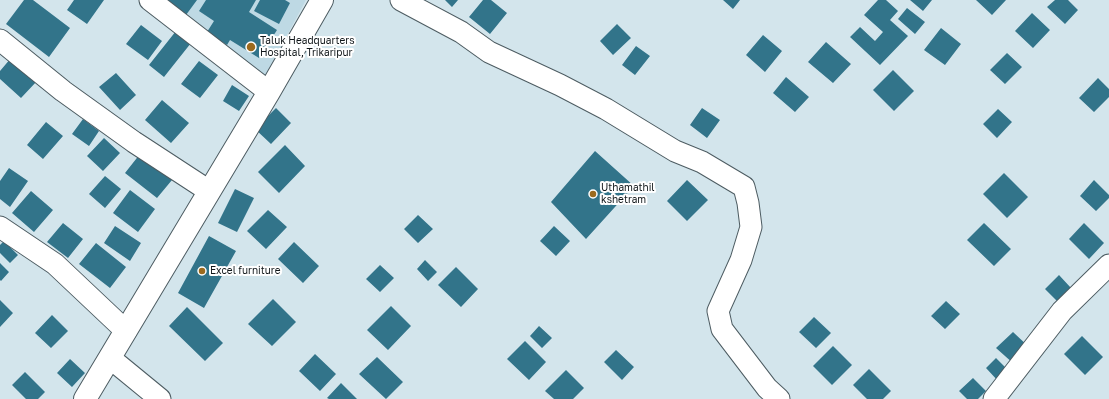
<!DOCTYPE html>
<html>
<head>
<meta charset="utf-8">
<style>
	body { margin:0 }
	canvas { display:block; background:#d3e5ec }
</style>
</head>
<body>
<canvas width="1109" height="399"></canvas>
<script>
const context = document.querySelector('canvas').getContext('2d');
context.lineJoin = 'round';
function paint(path, color) {
  context.fillStyle = color;
  context.fill(path, 'evenodd');
}
function strokePath(path, color, width, dash) {
  context.strokeStyle = color;
  context.lineWidth = width;
  context.lineCap = dash ? 'butt' : 'round';
  context.setLineDash(dash || []);
  context.stroke(path);
}
function write(font, color, halo, rows, align = 'center') {
  context.font = font + ' "Golos Text",sans-serif';
  context.lineWidth = 4;
  context.setLineDash([]);
  context.textBaseline = 'middle';
  context.strokeStyle = halo;
  context.fillStyle = color;
  for (const [text, x, y, turn = 0] of rows) {
    context.save();
    context.translate(x, y);
    context.rotate((+turn || 0) * Math.PI / 180);
    context.textAlign = isNaN(turn) ? turn : align;
    if (halo) context.strokeText(text, 0, 0);
    context.fillText(text, 0, 0);
    context.restore();
  }
}
const built = new Path2D(`
	M159,0H306L263,80Z`);
const building = new Path2D(`
	M24,0H33L70,28L49,57L6,24Z
	M74,0H104L87,24L67,10Z
	M165,0H197L186,15Z
	M206,0H256L249,12L277,30L259,58L230,40L227,45L207,32L214,21L199,11Z
	M260,0H285L290,3L279,24L254,11Z
	M445,0H458L452,7Z
	M483,0H491L507,13L490,34L469,17Z
	M723,0H740L733,9Z
	M878,0H886L898,11L890,20L908,36L880,65L850,37L860,27L875,41L883,32L864,15Z
	M910,0H932L923,11Z
	M976,0H1006L992,15Z
	M1055,0H1068L1078,10L1065,24L1047,7Z
	M907,8L925,22L915,34L898,19Z
	M1032,13L1050,30L1033,48L1015,31Z
	M617,24L631,38L613,55L600,41Z
	M141,25L162,41L148,60L126,44Z
	M941,28L961,44L945,65L924,50Z
	M176,31L191,43L164,77L149,65Z
	M763,35L782,51L765,72L746,55Z
	M826,42L851,64L833,83L808,62Z
	M636,46L650,56L635,75L622,65Z
	M1007,53L1022,67L1005,84L990,70Z
	M11,58L37,81L21,98L0,79V71Z
	M199,61L218,75L200,98L181,84Z
	M893,70L914,91L894,111L873,90Z
	M116,73L136,95L120,110L99,87Z
	M786,77L809,97L795,112L773,93Z
	M1098,78L1109,89V97L1094,112L1079,98Z
	M232,85L249,96L239,111L223,101Z
	M162,100L189,123L171,143L145,120Z
	M276,108L291,123L271,144L255,129Z
	M702,108L720,120L707,138L690,125Z
	M998,109L1012,122L997,138L983,124Z
	M83,119L99,131L89,146L72,134Z
	M46,122L63,136L43,159L27,145Z
	M104,138L120,153L103,171L87,156Z
	M285,145L305,166L279,193L258,172Z
	M595,151L634,186L586,239L551,202Z
	M140,154L172,180L157,198L125,173Z
	M9,168L28,181L10,207L0,199V181Z
	M1004,173L1028,197L1007,218L983,194Z
	M105,176L121,189L105,208L89,194Z
	M687,180L708,200L687,221L667,201Z
	M1094,180L1109,195V198L1096,211L1080,196Z
	M235,189L254,198L237,232L218,223Z
	M130,190L155,209L138,232L113,213Z
	M31,191L53,210L34,232L12,213Z
	M268,210L287,227L266,249L247,231Z
	M418,215L433,229L418,243L404,229Z
	M63,223L83,239L68,258L47,242Z
	M984,223L1011,249L994,266L967,240Z
	M1084,223L1104,243L1089,259L1069,239Z
	M115,226L141,243L130,261L104,243Z
	M554,226L570,241L556,256L540,241Z
	M209,236L236,251L204,308L178,293Z
	M4,241L18,255L10,263L0,253V245Z
	M294,242L319,266L303,283L278,259Z
	M96,243L126,267L110,288L79,264Z
	M425,260L437,272L428,281L417,269Z
	M0,263L9,272L1,281L0,280Z
	M380,265L394,278L380,292L366,279Z
	M456,267L478,289L461,307L438,285Z
	M1059,275L1071,288L1058,302L1045,289Z
	M273,299L296,322L272,346L248,324Z
	M0,300L13,313L0,327Z
	M946,301L960,314L945,329L931,316Z
	M391,306L411,326L388,350L367,330Z
	M187,307L223,343L205,361L169,326Z
	M52,315L68,331L51,348L35,333Z
	M814,317L831,333L816,348L799,332Z
	M539,326L552,338L542,348L530,336Z
	M1013,332L1030,348L1014,364L996,348Z
	M1082,336L1103,357L1085,375L1064,354Z
	M525,341L546,362L529,380L507,359Z
	M833,346L852,365L832,385L813,366Z
	M616,350L634,367L622,380L604,362Z
	M315,354L336,374L320,391L299,371Z
	M377,357L403,382L386,399L359,374Z
	M996,358L1009,371L999,382L986,368Z
	M70,359L85,373L72,387L57,373Z
	M869,369L891,391L883,399H867L853,385Z
	M566,370L584,388L573,399H554L545,391Z
	M25,372L45,392L38,399H26L12,385Z
	M973,378L986,391L978,399H967L959,391Z
	M341,383L357,399H329L327,398Z`);
const minor = new Path2D(`
	M150,0L269,92
	M401,0L461,32L489,52L560,85L606,109L675,151L702,162L744,187L748,203L751,227L741,260L718,311L722,329L767,388L779,399
	M0,40L63,91L134,142L209,191
	M0,227L55,264L126,331
	M110,358L160,399
	M994,399L1062,311L1109,265`);
const major = new Path2D(`
	M85,399L269,92L322,0`);
const markers = [
	[251,47,5,"#9c6a1e"],
	[593,194,4,"#9c6a1e"],
	[202,271,4,"#9c6a1e"]
];
const poiNames = [
	["Taluk Headquarters",260,41],
	["Hospital, Trikaripur",260,53],
	["Uthamathil",601,188],
	["kshetram",601,200],
	["Excel furniture",210,271]
];
paint(built, '#bed9e4');
paint(building, '#32748a');
strokePath(minor, '#4d5c62', 23);
strokePath(major, '#4d5c62', 24);
strokePath(minor, '#fff', 21);
strokePath(major, '#fff', 22);
for (const [x, y, r, color] of markers) {
  const dot = new Path2D();
  dot.arc(x, y, r, 0, 2 * Math.PI);
  context.fillStyle = color;
  context.fill(dot);
  strokePath(dot, '#fff', 1.5);
}
write('10px', '#11171a', '#fff', poiNames, 'left');
</script>
</body>
</html>
